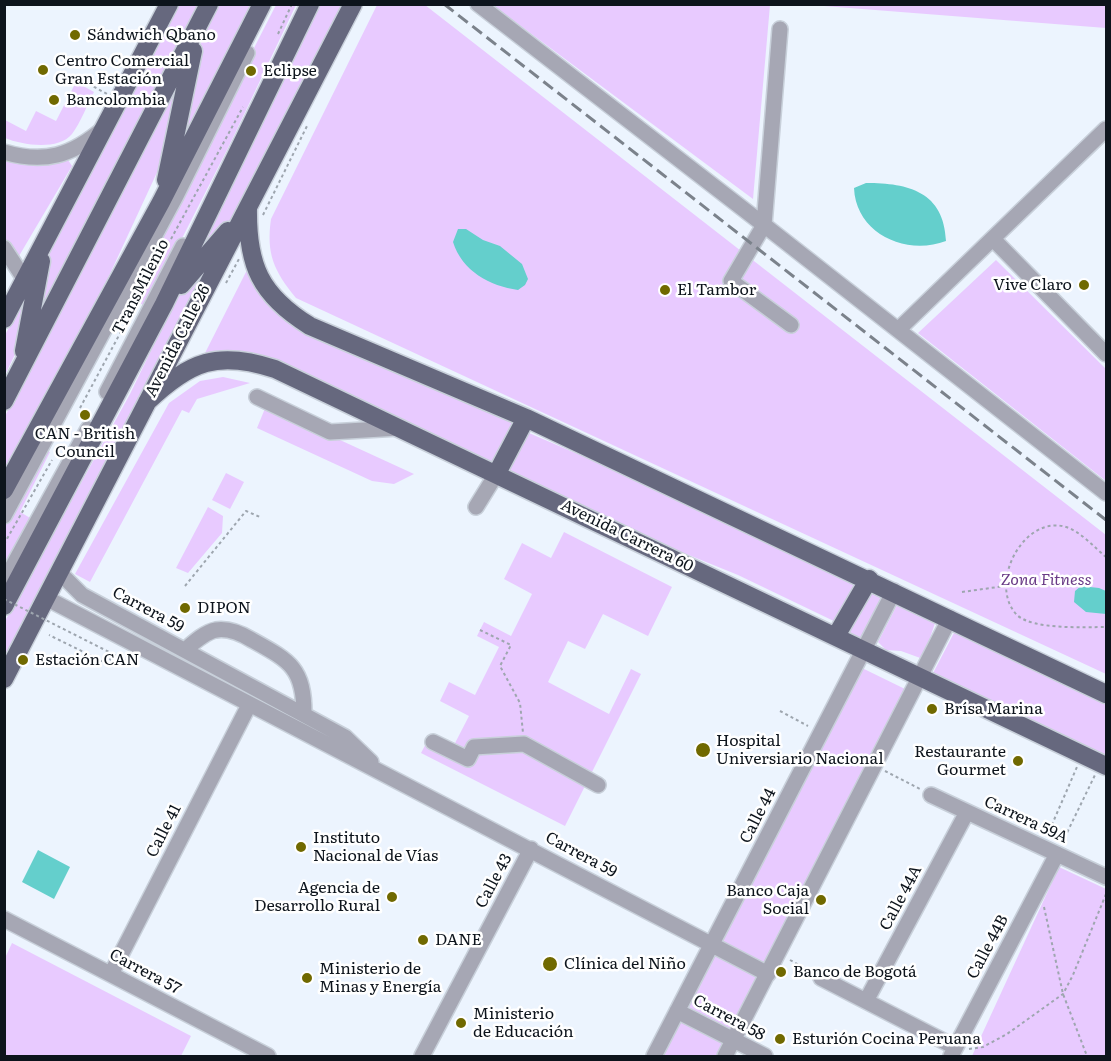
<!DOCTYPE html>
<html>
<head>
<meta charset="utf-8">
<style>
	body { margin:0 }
	#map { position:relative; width:1111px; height:1061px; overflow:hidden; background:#ecf4fe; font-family:Literata,serif }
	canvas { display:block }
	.frame { position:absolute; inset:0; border:6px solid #0d141c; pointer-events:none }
</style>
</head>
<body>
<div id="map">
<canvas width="1111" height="1061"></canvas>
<div class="frame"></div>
</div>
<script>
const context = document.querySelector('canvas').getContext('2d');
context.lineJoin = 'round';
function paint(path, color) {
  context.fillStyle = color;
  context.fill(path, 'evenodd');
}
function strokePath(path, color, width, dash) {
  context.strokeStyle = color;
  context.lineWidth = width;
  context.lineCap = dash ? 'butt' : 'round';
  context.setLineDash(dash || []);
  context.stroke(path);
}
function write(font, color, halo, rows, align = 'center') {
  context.font = font + ' Literata,serif';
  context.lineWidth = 5;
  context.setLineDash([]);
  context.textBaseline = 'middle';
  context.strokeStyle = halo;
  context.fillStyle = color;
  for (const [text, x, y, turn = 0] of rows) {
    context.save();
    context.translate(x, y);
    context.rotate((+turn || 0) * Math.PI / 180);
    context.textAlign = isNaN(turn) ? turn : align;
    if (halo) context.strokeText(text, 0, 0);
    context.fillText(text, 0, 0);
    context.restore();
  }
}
const green = new Path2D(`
	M176,5H201L39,324L51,245Z
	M217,5H256L177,159L202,37Z
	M276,5H296L229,146L147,307L127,296Z
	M319,5H345L238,209L218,237L192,261Z
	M377,5H425L1106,535V674L296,298C274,271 266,254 271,219Z
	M492,5H770L753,199L502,12Z
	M811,5H1106V28Z
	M181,79L160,166L108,278L5,471V416Z
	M76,82L94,92C87,105 81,122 72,134C58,151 22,145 5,138V120L26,131L36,111L56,121Z
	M4,160L41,165L68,160L72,166L19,256L5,241Z
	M996,260L1106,369V481L918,333Z
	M211,261L5,662V621L130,394L178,295Z
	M248,268L265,296L512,421L514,423L495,462L485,461L281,365L202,359Z
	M32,284L19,346L5,375V335Z
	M223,377L250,383L197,399L189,413L182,410L90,582L75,574L169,403L200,381Z
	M266,406L414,474L394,484L372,481L257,428Z
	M529,433L624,474L860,585L840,624L738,575L637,534L509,472L507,467L525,435Z
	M45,450L50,452L20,512L32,519L5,573V525Z
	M226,473L244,482L230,509L212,500Z
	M208,507L223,516L222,533L188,573L176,568Z
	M564,532L672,587L648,636L603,614L585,649L568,641L548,682L609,714L631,669L641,674L565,826L421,753L430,736L453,747L469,716L440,701L449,682L475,695L499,647L477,636L484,622L511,636L532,594L504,579L522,543L551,558Z
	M870,590L882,597L861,639L848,632Z
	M897,605L935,623L923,659L901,651L886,650L878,642Z
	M956,629L1106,701V758L931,677Z
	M862,668L905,689L716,1056H661Z
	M1059,867L1106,889V1056H972Z
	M12,943L191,1036L181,1056H5V958Z`);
const water = new Path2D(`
	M866,183C909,183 944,192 946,241C906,256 856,234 854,188Z
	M458,229H466L483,240L500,246L522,264L528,279L525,285L518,290C490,286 462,271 453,242Z
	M1081,586L1099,588L1106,591V614L1086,612L1074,602L1075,591Z
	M38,850L70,867L54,899L22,882Z`);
const path = new Path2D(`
	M278,34L292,4
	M78,78L107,94
	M263,215L307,126
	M171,239L243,107
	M226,283L239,259
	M80,408L168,244
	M4,544L52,460
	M1106,557C1095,548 1080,531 1066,527C1024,514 987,584 1017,615C1033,630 1085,627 1106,627
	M185,586L246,511L260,517
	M962,592L1005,586
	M480,630L511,645L500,666L520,703L523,733
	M113,654L132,664L134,659
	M780,711L808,726
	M885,771L920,789
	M1047,836L1077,767
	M1062,843L1095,775
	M1044,907L1063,994L1087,1056
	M790,960L811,972
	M969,1049L983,1047L1007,1034L1063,994L1073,975L1106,894`);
const minor = new Path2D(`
	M478,4L764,225L780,29
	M4,152C44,164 72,156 104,128
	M993,239L1106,354
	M4,248L25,280
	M791,325L731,281L764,225L1106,493
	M898,330L1106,129
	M107,392L183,246
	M257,397L330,432L399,428
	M476,507L497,473
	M4,516L176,196L247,53
	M59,572L82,595L345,737L371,762
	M4,582L88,429
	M46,598L768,974
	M185,650C193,643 205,632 216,630C229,628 242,634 252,640C290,661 304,668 304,714
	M433,742L468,759L474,747L524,744L598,785
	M931,795L1106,877
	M4,919L268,1056
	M111,974L249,705
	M821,978L955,1047
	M866,1001L967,812
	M677,1011L765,1056
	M422,1056L531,849
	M654,1056L894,591
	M725,1056L950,618
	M951,1056L1057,854`);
const major = new Path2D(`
	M166,180L193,51
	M248,208C247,265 260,295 310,326L526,418L1106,694
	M181,285L228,231
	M4,319L169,4
	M24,351L41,261
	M4,401L209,4
	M147,402C190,361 218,350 275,369L1106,766
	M497,473L526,418
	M4,490L161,202L262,4
	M4,606L164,304L310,4
	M836,636L869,579
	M4,679L353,4`);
const rail = new Path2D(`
	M444,4L1106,520`);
const pathBridge = new Path2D(`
	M4,599L113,654L108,664L49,635`);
const markers = [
	[75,35,6,"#706900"],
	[43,70,6,"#706900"],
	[251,71,6,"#706900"],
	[54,100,6,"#706900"],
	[1084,285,6,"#706900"],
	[665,290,6,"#706900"],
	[85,415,6,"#706900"],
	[185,608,6,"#706900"],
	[23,660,6,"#706900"],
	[932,709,6,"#706900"],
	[703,750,8,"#706900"],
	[1018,761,6,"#706900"],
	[301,847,6,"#706900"],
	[392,897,6,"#706900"],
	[821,900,6,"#706900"],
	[423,940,6,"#706900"],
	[550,964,8,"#706900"],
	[781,972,6,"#706900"],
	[307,978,6,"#706900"],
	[461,1023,6,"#706900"],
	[780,1039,6,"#706900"]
];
const poiNames = [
	["Sándwich Qbano",87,35],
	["Centro Comercial",55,61],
	["Gran Estación",55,79],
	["Eclipse",263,71],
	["Bancolombia",66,100],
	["Vive Claro",1072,285,"right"],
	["El Tambor",677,290],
	["CAN - British",85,434,"center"],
	["Council",85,452,"center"],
	["DIPON",197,608],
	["Estación CAN",35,660],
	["Brísa Marina",944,709],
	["Hospital",716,741],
	["Universiario Nacional",716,759],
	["Restaurante",1006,752,"right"],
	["Gourmet",1006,770,"right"],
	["Instituto",313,838],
	["Nacional de Vías",313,856],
	["Agencia de",380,888,"right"],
	["Desarrollo Rural",380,906,"right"],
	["Banco Caja",809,891,"right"],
	["Social",809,909,"right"],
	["DANE",435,940],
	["Clínica del Niño",564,964],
	["Ministerio de",319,969],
	["Minas y Energía",319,987],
	["Banco de Bogotá",793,972],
	["Ministerio",473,1014],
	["de Educación",473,1032],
	["Esturión Cocina Peruana",792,1039]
];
const streetNames = [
	["TransMilenio",141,287,-63],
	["Avenida Calle 26",178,341,-63],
	["Avenida Carrera 60",627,536,26],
	["Carrera 59",148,610,28],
	["Calle 44",758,816,-63],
	["Carrera 59A",1026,820,25],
	["Calle 41",164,831,-63],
	["Carrera 59",581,855,28],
	["Calle 43",494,881,-62],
	["Calle 44A",901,898,-62],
	["Calle 44B",988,947,-62],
	["Carrera 57",145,972,28],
	["Carrera 58",729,1018,28]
];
const parkNames = [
	["Zona Fitness",1046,580]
];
paint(green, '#e8caff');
paint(water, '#64cfcc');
strokePath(minor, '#c8d0da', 18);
strokePath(major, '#c8d0da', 21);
strokePath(path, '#9ea6af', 2, [3, 3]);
strokePath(minor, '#a6a7b4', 15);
strokePath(major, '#66687e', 18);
strokePath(rail, '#7b828b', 3, [12, 6]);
strokePath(pathBridge, '#9ea6af', 2, [3, 3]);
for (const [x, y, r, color] of markers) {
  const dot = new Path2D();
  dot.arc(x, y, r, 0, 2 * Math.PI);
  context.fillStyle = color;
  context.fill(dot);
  strokePath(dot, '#fff', 2);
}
write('16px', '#0d141c', '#fff', poiNames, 'left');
write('16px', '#0d141c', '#fff', streetNames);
write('italic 16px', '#6a3b87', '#fff', parkNames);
</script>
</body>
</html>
